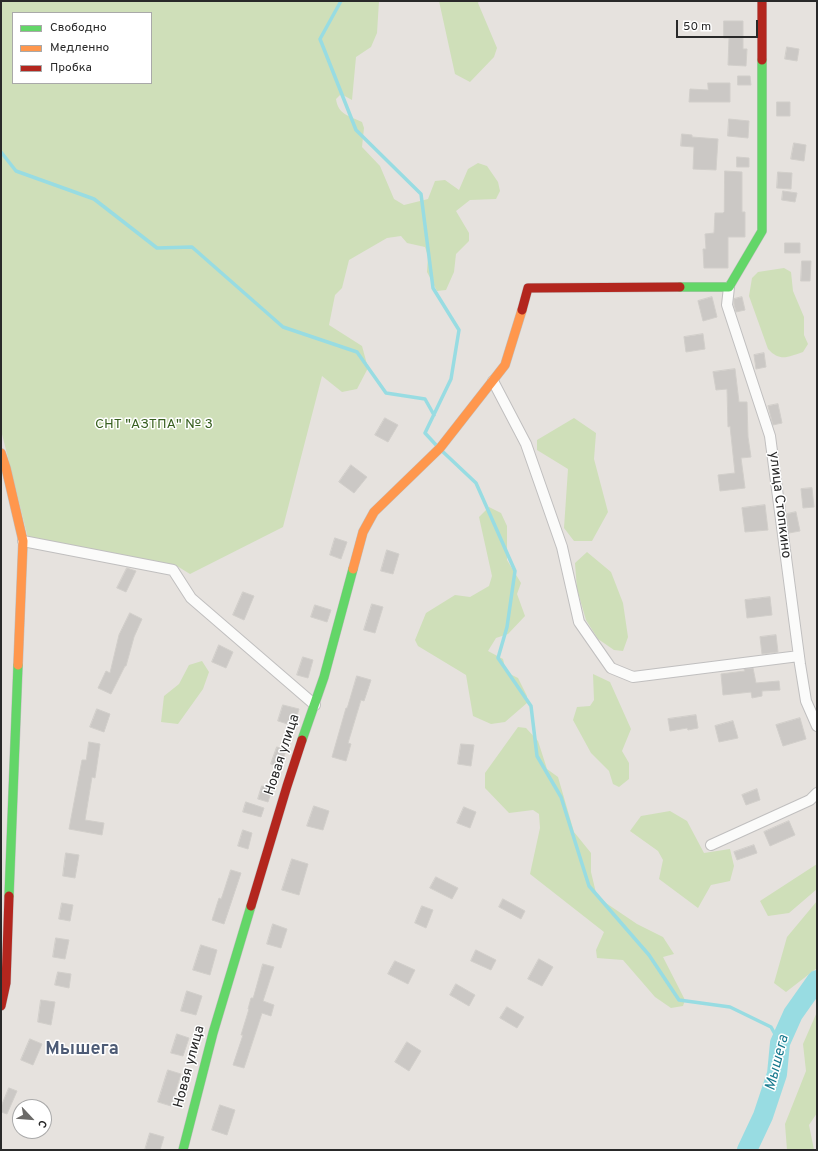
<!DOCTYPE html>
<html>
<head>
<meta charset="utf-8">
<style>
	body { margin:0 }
	#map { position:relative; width:818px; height:1151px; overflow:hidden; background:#e6e2de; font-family:Overpass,sans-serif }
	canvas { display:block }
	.frame { position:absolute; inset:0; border:2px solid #292929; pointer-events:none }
	.legend { position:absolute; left:12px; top:12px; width:140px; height:72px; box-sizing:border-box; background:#fff; border:1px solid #a9a9a9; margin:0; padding:5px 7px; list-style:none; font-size:12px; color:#292929 }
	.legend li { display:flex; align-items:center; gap:8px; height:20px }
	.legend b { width:20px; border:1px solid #a9a9a9 }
	.north { position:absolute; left:12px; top:1099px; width:40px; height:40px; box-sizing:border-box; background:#fff; border:1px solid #a9a9a9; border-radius:50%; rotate:116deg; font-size:11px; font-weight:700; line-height:16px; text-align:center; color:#292929 }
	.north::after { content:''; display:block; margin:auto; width:14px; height:18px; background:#6b6a68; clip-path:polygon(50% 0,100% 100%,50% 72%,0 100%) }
	.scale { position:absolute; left:676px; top:20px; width:82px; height:18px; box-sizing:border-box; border:2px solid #292929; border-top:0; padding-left:5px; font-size:12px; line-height:14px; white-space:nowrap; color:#292929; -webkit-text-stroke:3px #fff; paint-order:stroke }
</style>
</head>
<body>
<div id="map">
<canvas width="818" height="1151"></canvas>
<div class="frame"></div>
<ul class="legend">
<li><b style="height:5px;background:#63d668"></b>Свободно</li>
<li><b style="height:5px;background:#ff974d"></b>Медленно</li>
<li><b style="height:5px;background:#b3261e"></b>Пробка</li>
</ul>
<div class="north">С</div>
<div class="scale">50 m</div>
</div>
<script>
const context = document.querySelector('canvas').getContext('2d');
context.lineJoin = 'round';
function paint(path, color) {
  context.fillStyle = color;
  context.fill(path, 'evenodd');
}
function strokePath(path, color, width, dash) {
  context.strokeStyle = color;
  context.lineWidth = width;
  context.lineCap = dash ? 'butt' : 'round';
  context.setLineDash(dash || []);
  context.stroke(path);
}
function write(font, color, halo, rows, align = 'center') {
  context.font = font + ' Overpass,sans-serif';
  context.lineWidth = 3;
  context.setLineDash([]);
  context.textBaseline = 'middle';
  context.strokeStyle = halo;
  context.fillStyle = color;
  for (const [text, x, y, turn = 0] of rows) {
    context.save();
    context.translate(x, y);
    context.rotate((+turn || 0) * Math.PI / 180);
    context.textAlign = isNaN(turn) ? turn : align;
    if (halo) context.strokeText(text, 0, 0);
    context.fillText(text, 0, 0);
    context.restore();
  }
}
const green = new Path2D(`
	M1,1H379L377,33L371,47L356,57L352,100L341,94L336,99C338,115 350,116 362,122L364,128L362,147L380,166L394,199L404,205L428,199L435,181L445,180L459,190L468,169L478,163L487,166L498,182L500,191L496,199L470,200L456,211L469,233V241L456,254L454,272L446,290L437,291L427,272L428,256L425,247L407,243L401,236L387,238L349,260L342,288L335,295L329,325L362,346L368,368L357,389L342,392L322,376L283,527L190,574L177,566L28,538L1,430ZM13,13H151V83H13Z
	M439,1H479L478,3L497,48L494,57L470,82L455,74Z
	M784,268L791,272L793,291L804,317V335L808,344L803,352C788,357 780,362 768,349L749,296L752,278L758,272Z
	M574,418L596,433L594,459L608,512L592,541H574L564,528L568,469L537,450V440Z
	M489,507L501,513L507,526V560L521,583L517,594L525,616L508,634L496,638L488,651L503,659L506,672L518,678L527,696V703L505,722L491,724L473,716L466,675L418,646L415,640L426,613L455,595L470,597L489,586L492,576L479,517Z
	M587,552L611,572L623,603L628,637L623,651L614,650L598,639L586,620L577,589L575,563Z
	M202,661L209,672L203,689L178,724L161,722L164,696L179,684L189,665Z
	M593,674L610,682L631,729L622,751L629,763V779L619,787L613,784L609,771L591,753L573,720L577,707L590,706L594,700Z
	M518,727L526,728L538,741L547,769L558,777L574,832L591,853V872L597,897L637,924L663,937L674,954L663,957L685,1000L683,1006L671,1008L655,997L623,960L597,958L596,950L604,932L530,874L540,828L539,814L533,810L509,813L485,788V773Z
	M670,811L687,821L704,853L730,849L734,866L730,881L711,885L698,908L659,879L663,860L658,851L630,831L641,816Z
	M817,864V889L789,913L768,916L760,901Z
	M817,901V968L786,992L774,983L787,937Z
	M817,1012V1113L809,1125L814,1150H787L785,1124L806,1071L803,1044Z`);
const stream = new Path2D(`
	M341,1L320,39L356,130L421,194L433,288L459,330L451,379L425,433L437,446
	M1,152L16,171L94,199L157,248L192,247L283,327L357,352L386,393L425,399L434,415
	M441,450L476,483L515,571L507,627L498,658L531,706L537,756L561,797L589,886L649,955L679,1000L730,1007L771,1027L780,1043`);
const river = new Path2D(`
	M747,1150L763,1116L777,1074L780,1043L793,1014L817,980`);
const building = new Path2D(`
	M724,21H743V49H747L746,66L728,65L729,38H724Z
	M787,47L799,49L797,61L785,59Z
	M738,76H750L751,85H738Z
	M708,83H730V102H689L690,89L708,90Z
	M777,102H790V116H777Z
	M729,119L749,121L748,138L728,136Z
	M682,134L692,135V137L718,139L716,170L693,169L694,147L681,146Z
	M794,143L806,145L804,161L791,159Z
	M737,157L749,158V167H737Z
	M725,171L742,172V212H745V237H728V268H704L703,249H706L705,234L714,233L715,213H723L724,212Z
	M778,172L792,173L791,189L777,188Z
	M783,191L797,193L795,202L782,200Z
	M785,243H800V253H785Z
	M802,261H811L810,281H801Z
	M712,297L717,317L703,321L698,301Z
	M742,297L745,310L736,312L734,304V299Z
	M703,334L705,349L686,352L684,337Z
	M764,353L766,367L756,369L754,355Z
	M735,369L739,402H747L748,437L751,457L741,458L745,488L720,491L718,475L735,473L730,426L728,427L727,389L716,390L713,372Z
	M778,404L782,423L773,425L768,406Z
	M385,418L398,425L388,442L375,435Z
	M351,465L367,477L354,493L339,482Z
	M812,488L814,507L803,508L801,489Z
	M765,505L768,530L745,532L742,508Z
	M796,512L800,531L789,533L787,514Z
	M335,538L347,542L341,559L330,555Z
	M387,550L399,554L393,574L381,571Z
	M127,568L136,571L126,592L117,588Z
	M243,592L254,596L244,620L233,615Z
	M770,597L772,615L747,618L745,600Z
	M372,604L383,607L375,633L364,630Z
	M315,605L331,610L327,622L311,617Z
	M130,613L142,619L134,637L126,666H125L111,694L98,688L106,671L110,673L119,635Z
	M776,635L778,652L762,654L760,637Z
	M219,645L233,652L226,668L212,662Z
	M303,657L313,660L308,678L297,675Z
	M753,668L756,683L779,681L780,690L762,691V696L752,698L751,692L723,695L721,674L745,671L744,669Z
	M357,676L371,680L364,701L361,700L348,743L351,744L346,761L332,757L346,708H347Z
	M283,705L299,709L294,726L278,721Z
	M97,709L110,714L104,732L90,727Z
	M696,715L698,728L688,730L687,728L670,731L668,719Z
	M800,718L806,739L783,746L776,725Z
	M733,721L738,738L719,742L715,726Z
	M89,742L100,744L95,778L92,777L85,820L104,823L102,835L69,829L82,760H86Z
	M461,744L474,745L471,766L458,764Z
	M277,747L286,750L281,767L271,764Z
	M262,786L272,789L268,802L258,799Z
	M757,789L760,800L746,805L742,795Z
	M246,802L264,808L261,817L243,812Z
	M314,806L329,811L323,830L307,826Z
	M464,807L476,812L470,828L457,823Z
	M789,821L795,835L770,846L764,832Z
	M243,830L252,833L248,849L238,846Z
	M754,845L757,853L737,860L734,852Z
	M66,853L79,855L75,878L63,876Z
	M292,859L308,864L299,895L282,890Z
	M231,870L241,873L224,924L212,920L219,898L221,899Z
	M436,877L458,888L452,899L430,888Z
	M503,899L525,911L521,919L499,907Z
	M62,903L73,905L70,921L59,919Z
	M422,906L433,910L426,928L415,923Z
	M273,924L287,929L281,948L267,944Z
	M56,938L69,940L65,959L53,957Z
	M201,945L217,950L210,975L193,970Z
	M476,950L496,960L491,970L471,961Z
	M539,959L553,967L542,986L528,979Z
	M395,961L415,970L408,984L388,974Z
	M263,964L274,967L263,1001L274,1005L271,1016L262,1013L244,1068L233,1065L243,1035H241L249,1009H248L251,998H253Z
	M58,972L71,974L69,988L55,985Z
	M456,984L475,995L469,1006L450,995Z
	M187,991L202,996L196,1015L181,1011Z
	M41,1000L55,1002L51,1025L38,1022Z
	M507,1007L524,1017L517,1028L500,1018Z
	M177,1034L189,1038L183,1056L171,1053Z
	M30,1039L42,1044L33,1065L21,1060Z
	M407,1042L421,1051L409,1071L395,1062Z
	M168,1070L181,1074L171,1106L158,1102Z
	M9,1088L17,1091L7,1114L1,1112V1107Z
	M220,1105L235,1110L227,1135L212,1130Z
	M150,1133L164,1137L160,1150H145Z`);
const street = new Path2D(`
	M729,287L727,305L770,436L800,664L806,701L817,726
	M493,381L526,444L562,547L579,622L611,668L633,677L799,656
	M23,541L173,570L191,598L315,705
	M711,845L810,800L817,793`);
const fast = new Path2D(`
	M680,287H729L762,231V60
	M302,740L324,677L353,569
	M9,896L18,665
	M183,1150L213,1033L251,906`);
const slow = new Path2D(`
	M1,453L6,468L23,541L18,665
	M353,569L363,532L374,512L440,448L505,365L522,310`);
const jam = new Path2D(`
	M762,1V60
	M522,310L528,288L680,287
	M251,906L287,786L302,740
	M1,1006L6,983L9,896`);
const parkNames = [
	["СНТ \"АЗТПА\" № 3",154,425]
];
const streetNames = [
	["улица Стопкино",779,505,83],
	["Новая улица",283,755,-72],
	["Новая улица",190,1067,-75]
];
const waterNames = [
	["Мышега",778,1063,-76]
];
const districtNames = [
	["Мышега",82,1050]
];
paint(green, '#cfdfb9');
strokePath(stream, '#98dce2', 3.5);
strokePath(river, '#98dce2', 20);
paint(building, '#cbc8c5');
strokePath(building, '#d1ceca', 1);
strokePath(street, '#c0bfbf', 12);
strokePath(fast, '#c0bfbf', 10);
strokePath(slow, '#c0bfbf', 10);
strokePath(jam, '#c0bfbf', 10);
strokePath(street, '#fbfbfa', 10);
strokePath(fast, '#63d668', 9);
strokePath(slow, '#ff974d', 9);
strokePath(jam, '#b3261e', 9);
write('14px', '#375f1f', '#fff', parkNames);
write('14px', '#292929', '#fff', streetNames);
write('italic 15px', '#17798e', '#fff', waterNames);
write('bold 18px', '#4d5b75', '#fff', districtNames);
</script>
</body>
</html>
